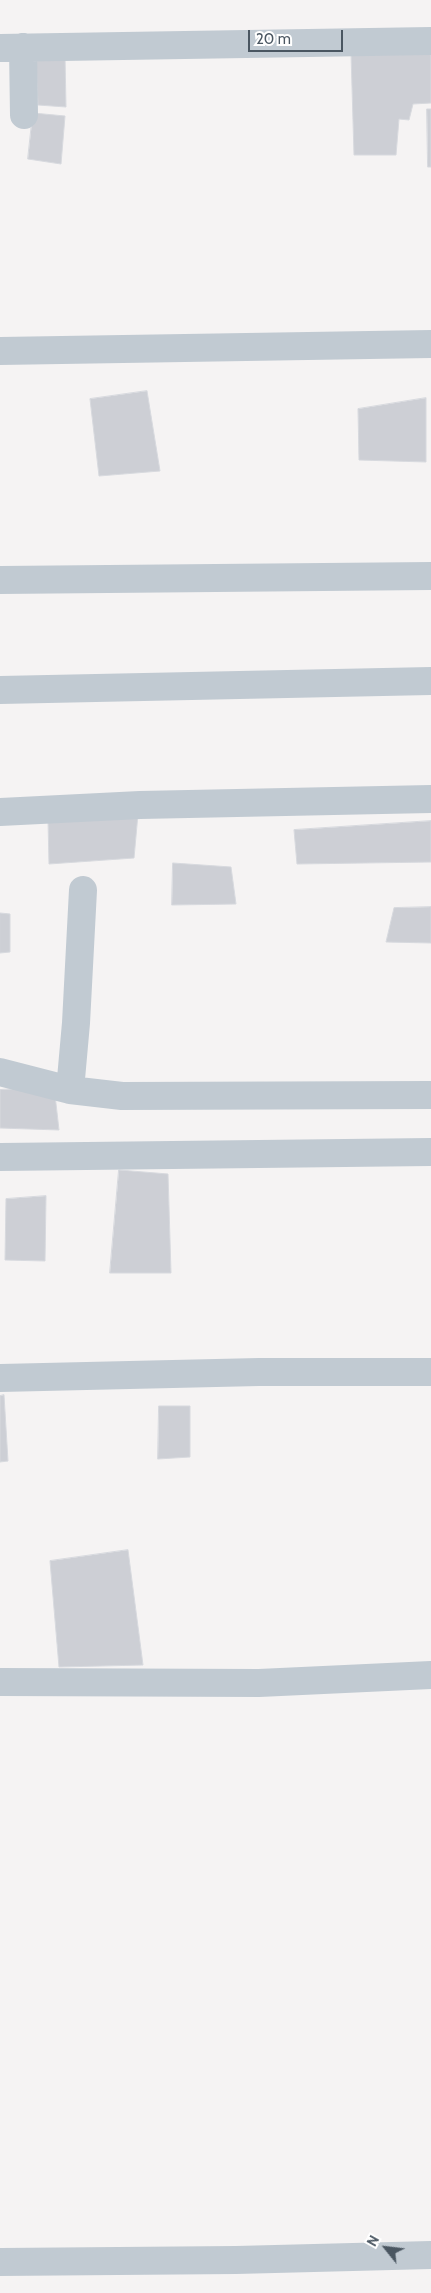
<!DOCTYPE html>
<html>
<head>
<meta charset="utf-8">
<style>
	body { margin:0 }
	#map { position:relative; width:431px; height:2293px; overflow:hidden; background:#f5f3f3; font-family:Cabin,sans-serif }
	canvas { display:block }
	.north { position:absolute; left:361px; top:2223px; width:50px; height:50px; -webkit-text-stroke:4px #fff; paint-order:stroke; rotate:299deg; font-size:14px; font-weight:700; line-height:20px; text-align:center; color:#4a5661 }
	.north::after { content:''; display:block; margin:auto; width:18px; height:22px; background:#4a5661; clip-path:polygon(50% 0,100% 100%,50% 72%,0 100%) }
	.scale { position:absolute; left:248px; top:30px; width:95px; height:22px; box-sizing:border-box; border:2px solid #4a5661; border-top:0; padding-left:6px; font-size:15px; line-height:18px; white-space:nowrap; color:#4a5661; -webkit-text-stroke:4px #fff; paint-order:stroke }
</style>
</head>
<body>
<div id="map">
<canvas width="431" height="2293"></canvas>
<div class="north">N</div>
<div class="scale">20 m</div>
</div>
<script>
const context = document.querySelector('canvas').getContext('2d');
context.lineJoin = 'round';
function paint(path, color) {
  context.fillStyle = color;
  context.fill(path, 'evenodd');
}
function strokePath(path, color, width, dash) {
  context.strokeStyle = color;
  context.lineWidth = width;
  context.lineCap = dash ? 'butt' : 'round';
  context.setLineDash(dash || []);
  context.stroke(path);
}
const building = new Path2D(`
	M431,49V103L413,104L409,120L399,119L396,155H354L351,53Z
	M65,56L66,107L38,105L36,58Z
	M427,109H431V167H428Z
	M33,113L65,116L61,164L28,159Z
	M147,391L160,471L99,476L90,399Z
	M426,398V462L359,460L358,409Z
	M138,814L134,858L49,864L48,820Z
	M431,821V862L297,864L294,830Z
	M173,863L231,867L236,904L172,905Z
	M431,907V943L386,942L394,908Z
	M0,913L10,914V952L0,953Z
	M54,1086L59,1130L0,1128V1090Z
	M119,1170L168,1174L171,1273H110Z
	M46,1196L45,1261L5,1260L6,1199Z
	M4,1395L8,1461L0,1462V1396Z
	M159,1406H190V1457L158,1459Z
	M128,1550L143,1665L59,1667L50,1561Z`);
const minor = new Path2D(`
	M23,47L24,115
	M0,48L431,41
	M0,351L431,344
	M0,580L431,576
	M0,690L431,681
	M0,812L140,805L431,799
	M0,1072L70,1090L122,1096L431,1095
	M70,1090L76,1023L83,890
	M0,1157L431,1152
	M0,1378L259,1372H431
	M0,1682L259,1683L431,1675
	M0,2262L236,2260L431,2255`);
paint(building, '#cdcfd5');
strokePath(building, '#d7d9de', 1);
strokePath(minor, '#c1cad2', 28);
</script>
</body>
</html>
